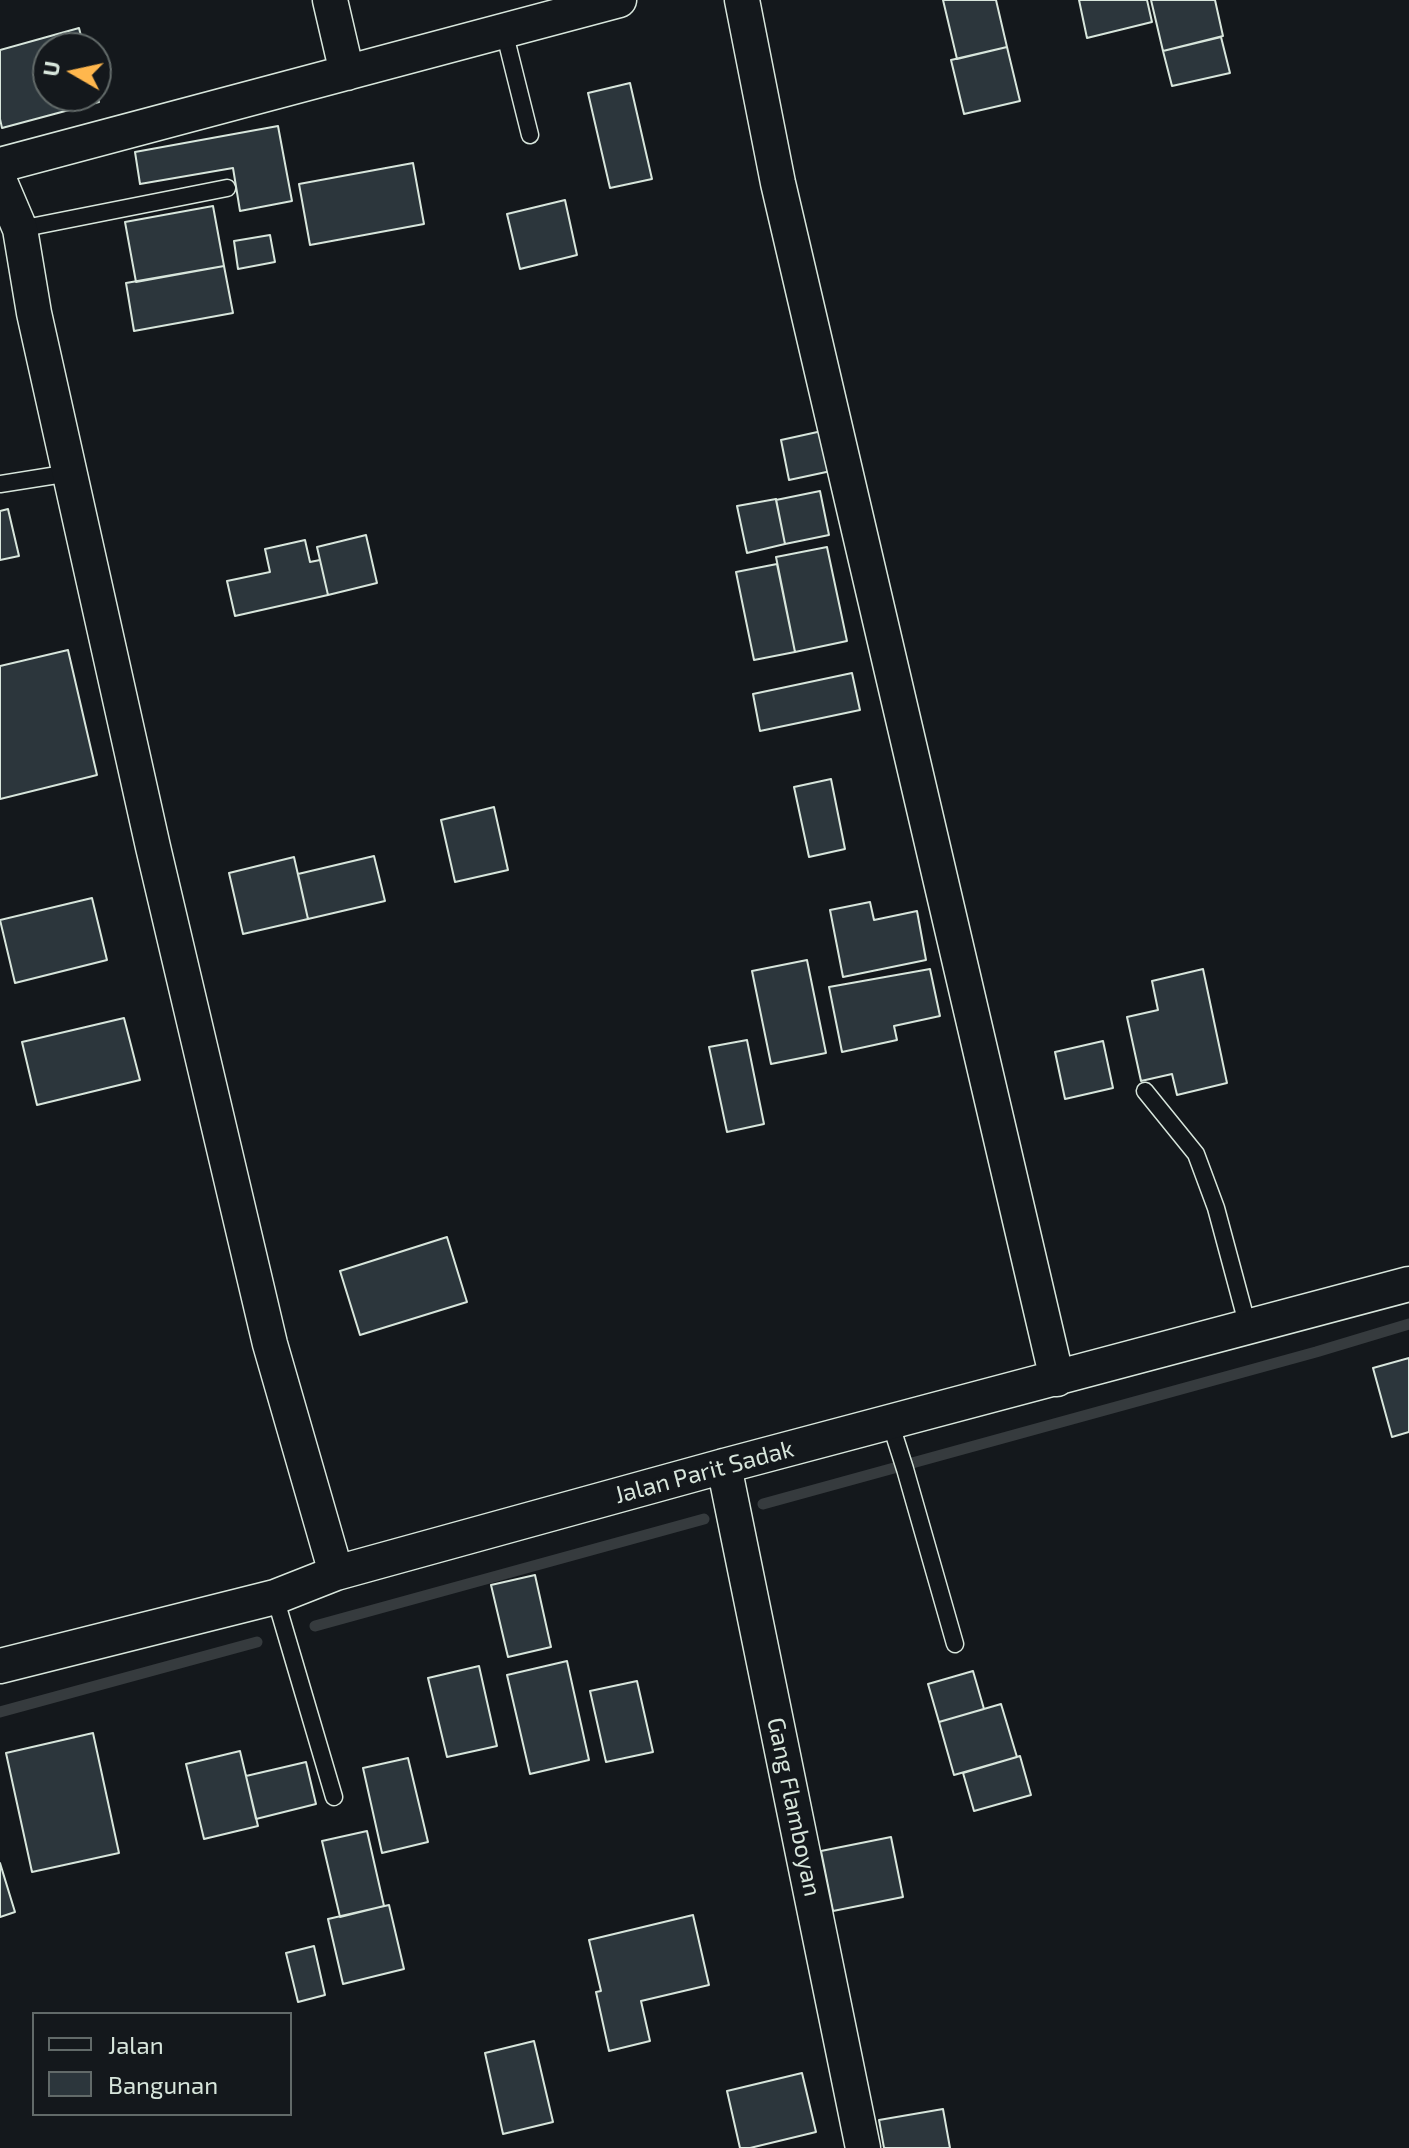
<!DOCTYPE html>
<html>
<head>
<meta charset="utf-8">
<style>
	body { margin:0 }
	#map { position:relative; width:1409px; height:2148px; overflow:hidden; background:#14181c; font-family:"Exo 2",sans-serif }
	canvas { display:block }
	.legend { position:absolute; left:32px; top:2012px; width:260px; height:104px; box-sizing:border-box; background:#14181c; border:2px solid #626a69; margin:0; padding:10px 14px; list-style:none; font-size:24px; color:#d8e6dc }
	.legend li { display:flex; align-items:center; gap:16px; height:40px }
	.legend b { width:40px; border:2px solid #626a69 }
	.north { position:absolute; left:32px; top:32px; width:80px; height:80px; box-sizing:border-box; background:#14181c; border:2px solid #626a69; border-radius:50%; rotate:279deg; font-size:22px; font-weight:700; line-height:32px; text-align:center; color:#d8e6dc }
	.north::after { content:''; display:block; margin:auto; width:28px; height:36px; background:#ffb74d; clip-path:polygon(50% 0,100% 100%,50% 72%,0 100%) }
</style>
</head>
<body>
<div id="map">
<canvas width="1409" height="2148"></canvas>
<ul class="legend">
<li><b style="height:10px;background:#14181c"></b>Jalan</li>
<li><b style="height:22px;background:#2c363c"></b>Bangunan</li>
</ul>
<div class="north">U</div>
</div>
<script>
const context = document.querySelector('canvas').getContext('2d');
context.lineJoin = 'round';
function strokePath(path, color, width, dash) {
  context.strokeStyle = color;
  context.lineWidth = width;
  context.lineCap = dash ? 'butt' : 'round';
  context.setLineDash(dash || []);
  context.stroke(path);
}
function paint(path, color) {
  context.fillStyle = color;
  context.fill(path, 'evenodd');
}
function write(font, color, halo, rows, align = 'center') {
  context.font = font + ' "Exo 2",sans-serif';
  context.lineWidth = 6;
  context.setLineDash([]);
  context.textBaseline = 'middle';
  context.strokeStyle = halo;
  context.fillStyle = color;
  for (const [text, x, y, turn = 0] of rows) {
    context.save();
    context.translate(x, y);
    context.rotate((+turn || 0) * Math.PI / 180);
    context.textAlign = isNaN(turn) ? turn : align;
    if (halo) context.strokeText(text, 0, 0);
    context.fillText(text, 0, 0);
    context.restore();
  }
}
const stream = new Path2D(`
	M763,1504L1316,1352L1409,1324
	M315,1626L704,1519
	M0,1712L257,1642`);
const building = new Path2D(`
	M943,0H996L1007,47L957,59Z
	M1079,0H1147L1152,22L1087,38Z
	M1151,0H1215L1223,36L1163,51Z
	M79,28L84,48H48V96H96V93L99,102L2,128L0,119V50Z
	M1221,37L1230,73L1172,86L1163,51Z
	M1007,47L1020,101L964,114L951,60Z
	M630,83L652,179L610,188L588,93Z
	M278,126L292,201L240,211L233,168L140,184L135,152Z
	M413,163L424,224L310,245L299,184Z
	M565,200L577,255L520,269L507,214Z
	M213,206L224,266L136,282L125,222Z
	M270,235L275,262L238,269L234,241Z
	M224,266L233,313L134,331L126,283Z
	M822,431L831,471L789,480L781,440Z
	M820,491L829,535L785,544L776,500Z
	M776,499L785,544L747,553L737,506Z
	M8,509L19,556L0,560V511Z
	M366,535L377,583L328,595L317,547Z
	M305,540L310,562L320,560L328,595L235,616L227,581L270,572L265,549Z
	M827,547L847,641L795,652L776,557Z
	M777,564L795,652L754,660L736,572Z
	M68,650L97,775L0,799V666Z
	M852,673L860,710L760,731L753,694Z
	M831,779L845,849L809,857L794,787Z
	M494,807L508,870L455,882L441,820Z
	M374,856L385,901L308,919L298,874Z
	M294,857L308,919L243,934L229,873Z
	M92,898L107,960L15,983L0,920Z
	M870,902L874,920L917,911L926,960L843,977L830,910Z
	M807,960L826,1053L771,1064L752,971Z
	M930,969L940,1016L894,1026L897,1040L842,1052L829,987Z
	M1203,969L1227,1083L1177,1095L1172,1074L1141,1081L1127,1017L1158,1010L1152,981Z
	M124,1018L140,1080L37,1105L22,1042Z
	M747,1040L764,1124L727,1132L709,1047Z
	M1103,1041L1113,1088L1065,1099L1055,1052Z
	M447,1237L467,1302L360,1335L340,1271Z
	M1409,1358V1432L1392,1437L1373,1368Z
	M535,1575L551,1647L508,1657L491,1585Z
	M567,1661L589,1760L530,1774L507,1675Z
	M479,1666L497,1746L447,1757L428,1678Z
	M973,1671L984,1709L939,1722L928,1684Z
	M637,1681L653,1752L606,1762L590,1691Z
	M1001,1704L1017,1757L954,1775L939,1722Z
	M93,1733L119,1853L32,1872L6,1753Z
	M240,1751L258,1826L204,1839L186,1764Z
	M1020,1756L1031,1795L974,1811L963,1773Z
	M408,1758L428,1842L382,1853L363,1768Z
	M306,1762L316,1804L256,1819L246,1776Z
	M367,1831L384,1906L340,1917L322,1841Z
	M891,1837L903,1897L833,1911L821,1851Z
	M0,1863L15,1912L0,1917Z
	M389,1905L404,1969L343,1984L328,1919Z
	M693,1915L709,1985L641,2001L650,2041L609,2051L596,1992L601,1991L589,1940Z
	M314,1946L325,1995L298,2002L286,1953Z
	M534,2041L553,2122L503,2134L485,2053Z
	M802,2073L816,2132L750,2148H740L727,2091Z
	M943,2109L950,2148H884L879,2120Z`);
const lane = new Path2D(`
	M504,31L530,135
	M20,229L227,188
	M0,484L70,473
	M1145,1091L1196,1154L1216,1208L1248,1327
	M890,1422L905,1469L955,1644
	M275,1597L334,1797`);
const street = new Path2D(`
	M330,0L347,73
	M742,0L778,183L1057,1379
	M0,165L619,0
	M0,182L20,229L34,313L153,847L270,1344L336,1573
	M724,1466L863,2148
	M0,1666L275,1597L336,1573L724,1466L1409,1284`);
const streetNames = [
	["Jalan Parit Sadak",704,1472,-15],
	["Gang Flamboyan",794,1807,78]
];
strokePath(stream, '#363b3e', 11);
paint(building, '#2c363c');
strokePath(building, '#d8e6dc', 2);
strokePath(lane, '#d8e6dc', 19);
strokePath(street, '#d8e6dc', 37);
strokePath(lane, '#14181c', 16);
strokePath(street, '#14181c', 34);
write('24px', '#d8e6dc', '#14181c', streetNames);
</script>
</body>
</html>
